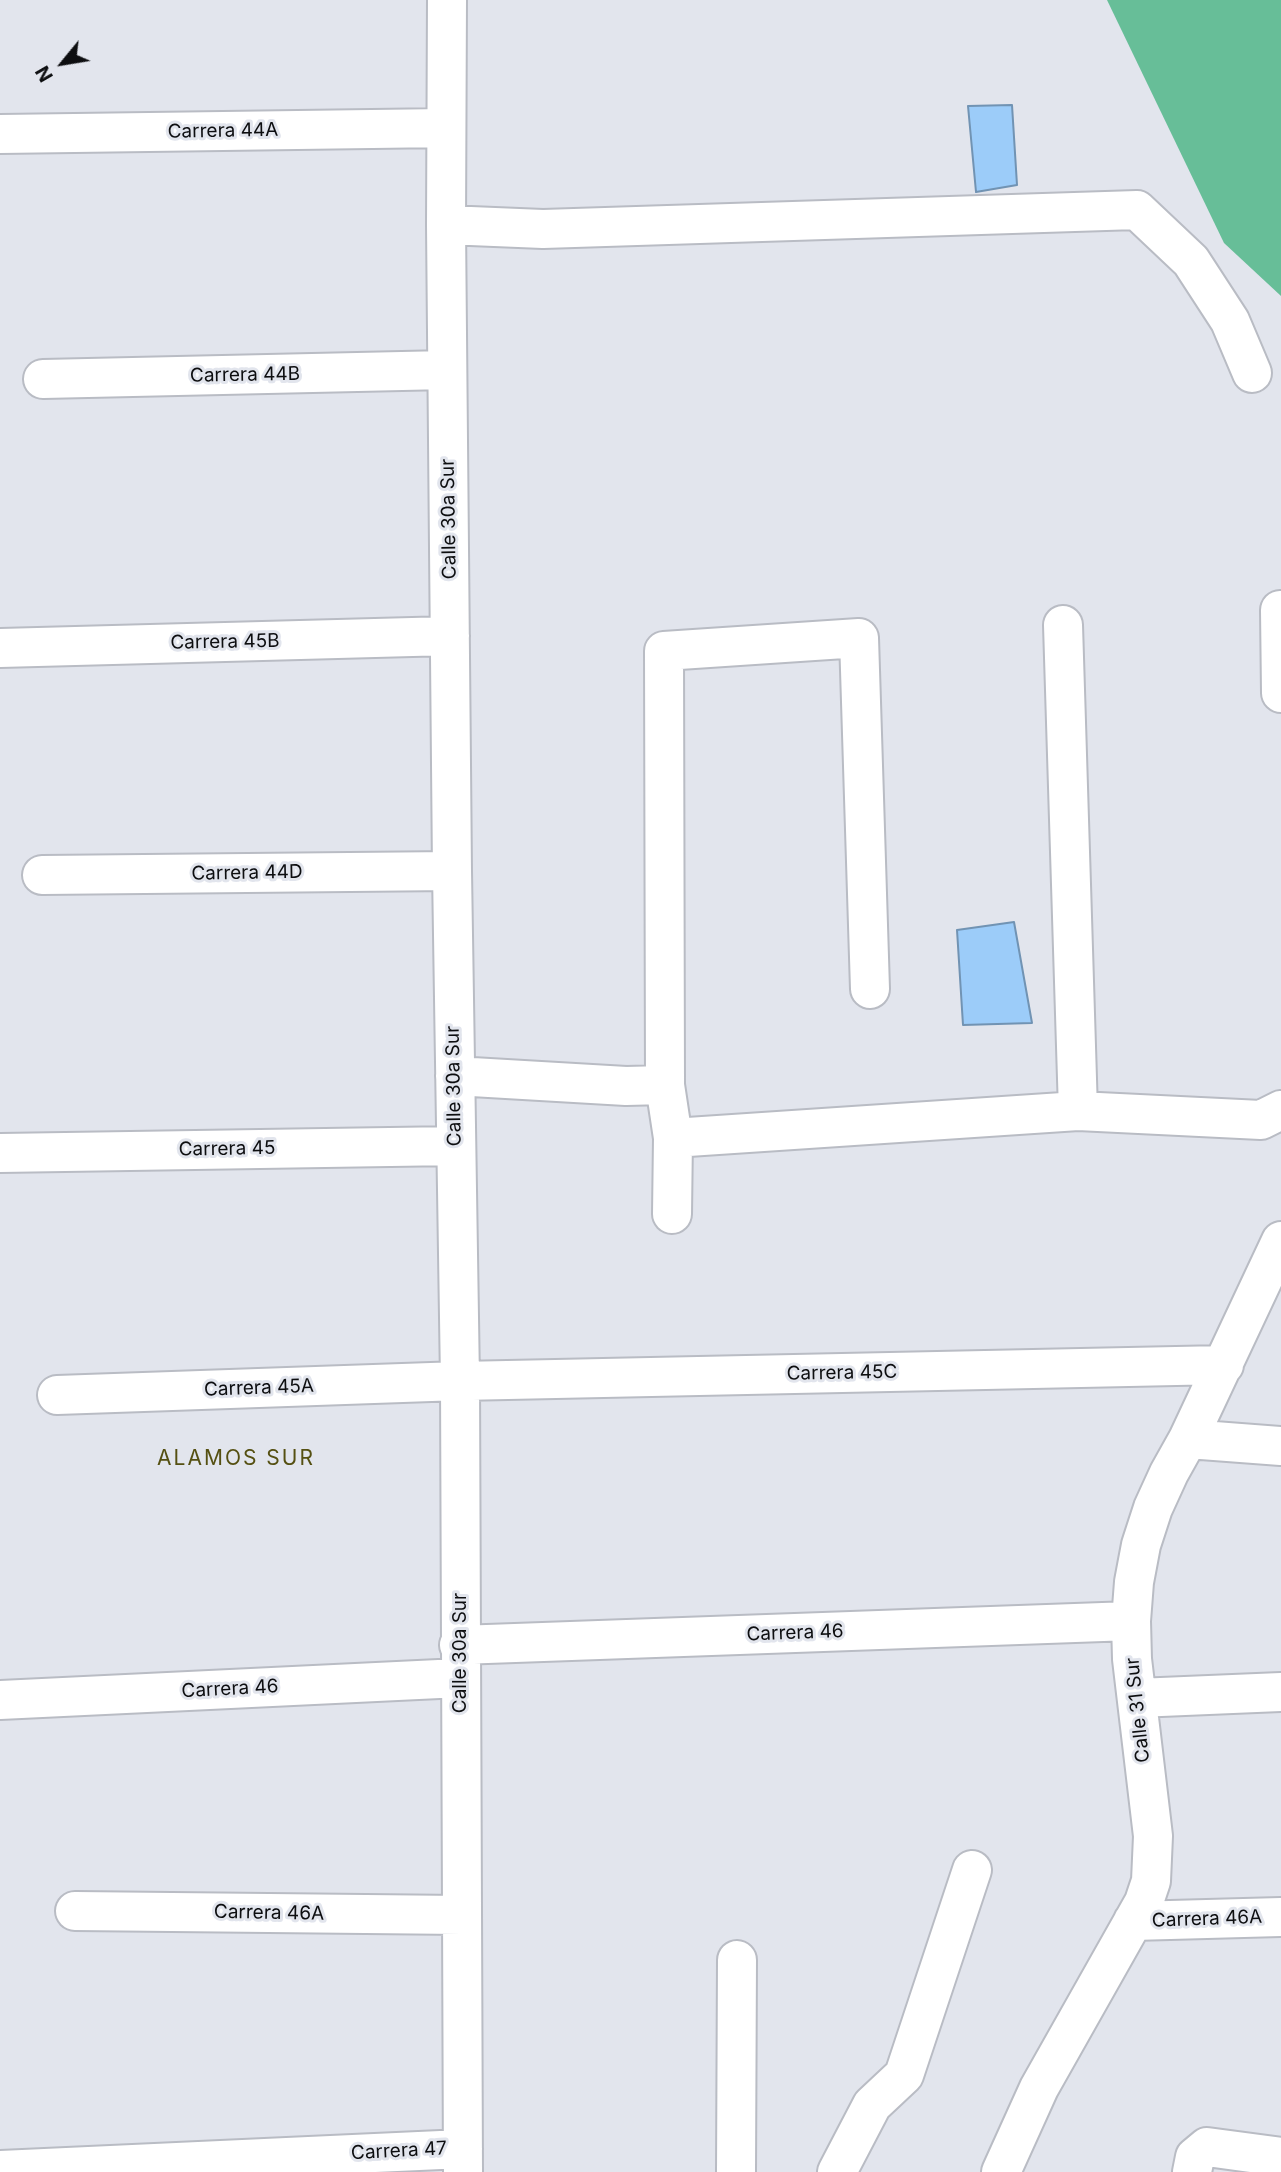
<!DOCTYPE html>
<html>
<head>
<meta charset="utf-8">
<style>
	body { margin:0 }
	#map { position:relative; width:1281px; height:2172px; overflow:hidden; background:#e2e5ed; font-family:Inter,sans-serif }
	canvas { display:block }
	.north { position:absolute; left:28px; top:28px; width:70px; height:70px; -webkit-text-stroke:5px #e2e5ed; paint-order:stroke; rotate:240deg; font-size:19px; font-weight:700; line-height:28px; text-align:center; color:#0d0e10 }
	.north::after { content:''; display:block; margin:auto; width:24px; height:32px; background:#0d0e10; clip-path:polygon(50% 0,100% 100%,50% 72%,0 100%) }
</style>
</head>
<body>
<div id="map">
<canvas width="1281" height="2172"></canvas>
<div class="north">N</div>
</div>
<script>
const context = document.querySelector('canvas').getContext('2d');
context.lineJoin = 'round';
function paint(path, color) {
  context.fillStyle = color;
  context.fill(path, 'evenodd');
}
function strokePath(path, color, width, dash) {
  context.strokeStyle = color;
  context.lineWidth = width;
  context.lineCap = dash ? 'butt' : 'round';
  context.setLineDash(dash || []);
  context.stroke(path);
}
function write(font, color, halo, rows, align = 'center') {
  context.font = font + ' Inter,sans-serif';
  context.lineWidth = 6;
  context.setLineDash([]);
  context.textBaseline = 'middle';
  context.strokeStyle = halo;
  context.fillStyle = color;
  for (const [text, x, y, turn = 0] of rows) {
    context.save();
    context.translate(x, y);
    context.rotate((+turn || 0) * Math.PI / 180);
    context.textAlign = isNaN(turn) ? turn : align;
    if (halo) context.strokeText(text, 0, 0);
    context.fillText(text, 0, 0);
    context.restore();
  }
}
const forest = new Path2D(`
	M1107,0H1281V296L1224,243Z`);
const water = new Path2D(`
	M1012,105L1017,185L976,192L968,106Z
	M1014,922L1032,1023L963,1025L957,930Z`);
const minor = new Path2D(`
	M447,0L446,225L452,871L460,1381L463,2172
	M0,134L446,128
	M446,225L543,229L1137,210L1191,261L1230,321L1252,373
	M43,379L447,370
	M1280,610L1281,693
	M1063,625L1078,1111
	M0,648L450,636
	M42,875L452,871
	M455,1076L626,1086L665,1085
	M673,1138L1078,1111L1261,1120L1281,1110
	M0,1153L455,1146
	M672,1214L673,1138L665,1085L664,651L859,638L870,989
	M57,1395L460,1381L1224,1365
	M1188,1439L1281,1446
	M459,1645L1131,1621
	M1137,1698L1281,1692
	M0,1700L460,1678
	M75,1911L462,1915
	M1133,1921L1281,1917
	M0,2170L463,2149
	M736,2172L737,1960
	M837,2172L872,2105L904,2075L972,1870
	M1001,2172L1039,2088L1144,1902L1151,1881L1153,1836L1132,1659L1131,1621L1134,1582L1141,1545L1153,1508L1169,1473L1188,1439L1281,1241
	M1192,2172L1195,2157L1207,2147L1281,2157`);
const streetNames = [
	["Carrera 44A",223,131,-1],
	["Carrera 44B",245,375,-1],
	["Calle 30a Sur",449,519,-91],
	["Carrera 45B",225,642,-1],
	["Carrera 44D",247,873,-1],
	["Calle 30a Sur",454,1086,-91],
	["Carrera 45",227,1149,-1],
	["Carrera 45C",842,1373,-1],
	["Carrera 45A",259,1388,-2],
	["Carrera 46",795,1633,-2],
	["Calle 30a Sur",460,1653,-90],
	["Carrera 46",230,1689,-3],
	["Calle 31 Sur",1138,1710,-96],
	["Carrera 46A",269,1913,1],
	["Carrera 46A",1207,1919,-2],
	["Carrera 47",399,2151,-3]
];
const neighbourhoodNames = [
	["ALAMOS SUR",236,1459]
];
paint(forest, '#67be98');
paint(water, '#9cccf9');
strokePath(water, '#7193b3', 2);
strokePath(minor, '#b9bcc4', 42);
strokePath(minor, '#fff', 38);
write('19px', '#0d0e10', '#e2e5ed', streetNames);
context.letterSpacing = '2px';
write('21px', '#555012', '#e2e5ed', neighbourhoodNames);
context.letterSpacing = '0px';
</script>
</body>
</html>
